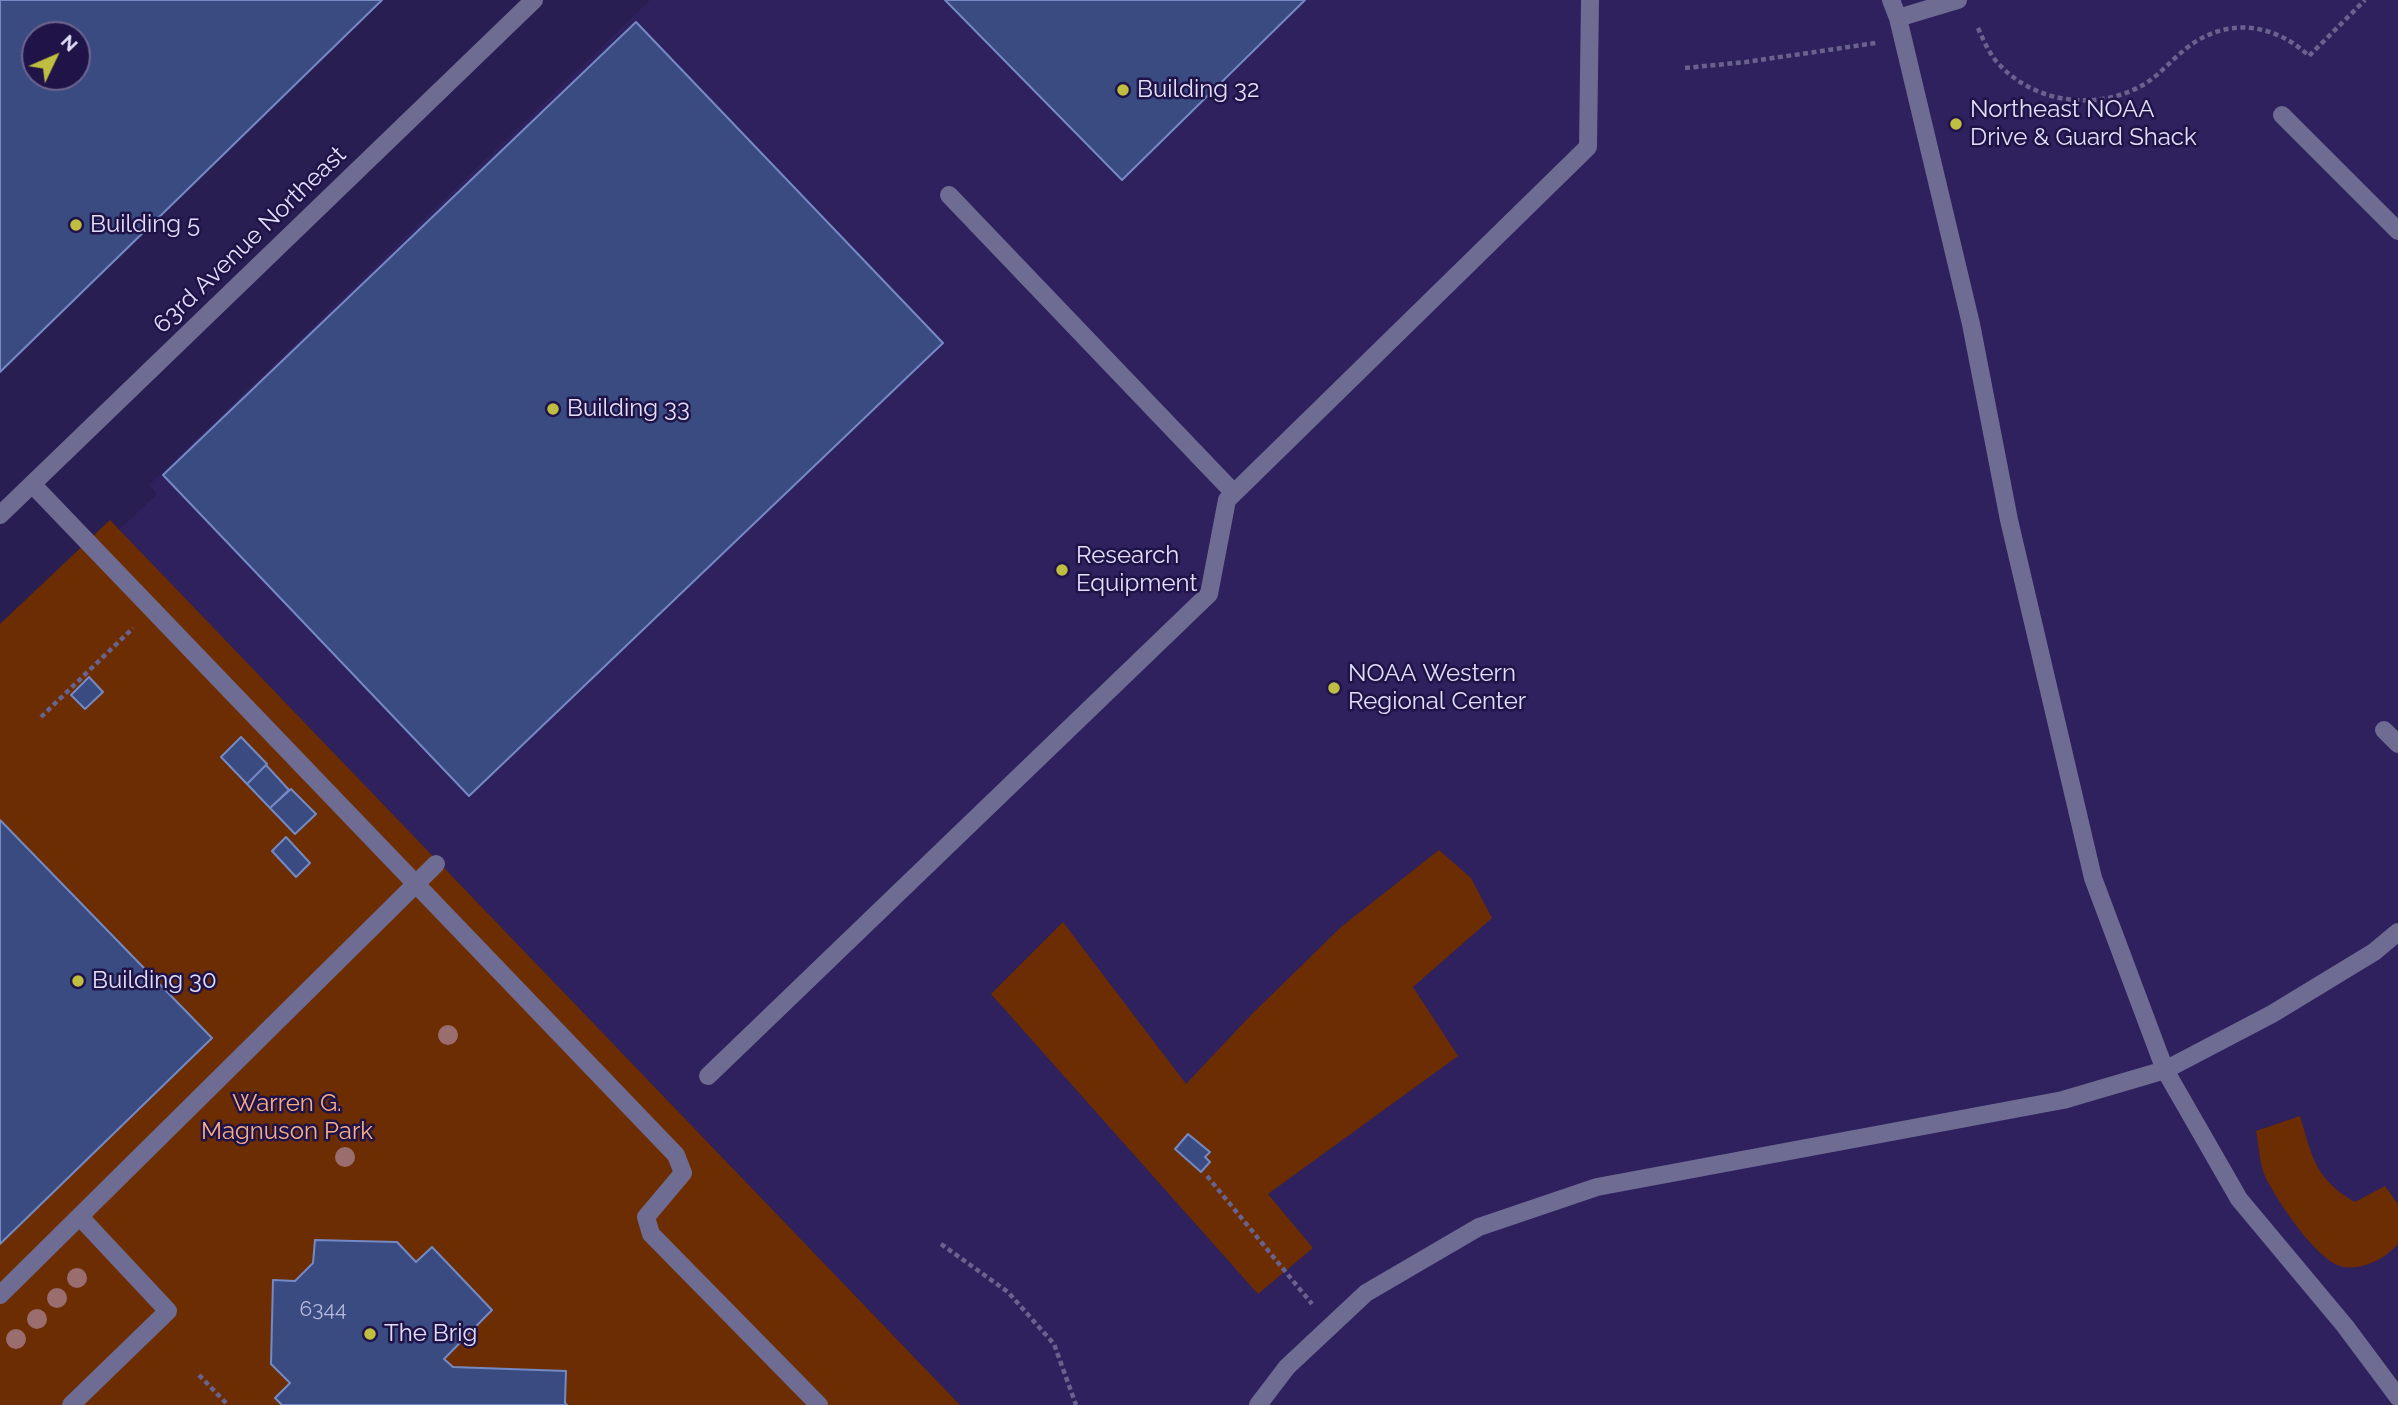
<!DOCTYPE html>
<html>
<head>
<meta charset="utf-8">
<style>
	body { margin:0 }
	#map { position:relative; width:2398px; height:1405px; overflow:hidden; background:#291e52; font-family:Raleway,sans-serif }
	canvas { display:block }
	.north { position:absolute; left:21px; top:21px; width:70px; height:70px; box-sizing:border-box; background:#1f1347; border:2px solid #6d658f; border-radius:50%; rotate:46deg; font-size:19px; font-weight:700; line-height:28px; text-align:center; color:#e1dffb }
	.north::after { content:''; display:block; margin:auto; width:24px; height:32px; background:#c0be41; clip-path:polygon(50% 0,100% 100%,50% 72%,0 100%) }
</style>
</head>
<body>
<div id="map">
<canvas width="2398" height="1405"></canvas>
<div class="north">N</div>
</div>
<script>
const context = document.querySelector('canvas').getContext('2d');
context.lineJoin = 'round';
function paint(path, color) {
  context.fillStyle = color;
  context.fill(path, 'evenodd');
}
function strokePath(path, color, width, dash) {
  context.strokeStyle = color;
  context.lineWidth = width;
  context.lineCap = dash ? 'butt' : 'round';
  context.setLineDash(dash || []);
  context.stroke(path);
}
function write(font, color, halo, rows, align = 'center') {
  context.font = font + ' Raleway,sans-serif';
  context.lineWidth = 5;
  context.setLineDash([]);
  context.textBaseline = 'middle';
  context.strokeStyle = halo;
  context.fillStyle = color;
  for (const [text, x, y, turn = 0] of rows) {
    context.save();
    context.translate(x, y);
    context.rotate((+turn || 0) * Math.PI / 180);
    context.textAlign = isNaN(turn) ? turn : align;
    if (halo) context.strokeText(text, 0, 0);
    context.fillText(text, 0, 0);
    context.restore();
  }
}
const built = new Path2D(`
	M650,0H2398V1405H960L119,530L157,494L149,485Z`);
const green = new Path2D(`
	M110,520L960,1405H0V624Z
	M1439,850L1471,878L1492,918L1413,987L1458,1056L1268,1194L1313,1248L1258,1294L991,994L1063,922L1186,1084L1251,1015L1341,927Z
	M2300,1116C2312,1157 2316,1180 2355,1202L2385,1186L2398,1204V1244C2385,1259 2360,1272 2340,1266C2315,1258 2275,1198 2264,1174C2259,1161 2259,1144 2256,1131Z`);
const building = new Path2D(`
	M0,0H382L0,372ZM35,35H77V77H35Z
	M945,0H1305L1122,180Z
	M636,22L943,343L469,796L163,475Z
	M89,677L103,692L85,709L71,695Z
	M241,737L267,764L247,784L221,757Z
	M266,765L289,790L270,808L247,784Z
	M291,789L316,814L295,834L270,808Z
	M0,820L212,1038L0,1244Z
	M286,837L310,863L296,877L272,851Z
	M1188,1134L1210,1152L1205,1157L1210,1162L1201,1172L1175,1149Z
	M315,1240L397,1242L416,1262L432,1247L492,1310L444,1359L453,1367L566,1371L565,1403L567,1405H282L275,1398L290,1383L271,1364L273,1280L295,1281L313,1263Z`);
const path = new Path2D(`
	M1978,28C1983,39 1988,51 1996,61C2032,103 2095,112 2143,85C2160,75 2172,59 2188,47C2227,17 2274,23 2309,56L2365,0
	M1685,68L1746,62L1876,43
	M41,717L133,628
	M1207,1176L1312,1304
	M941,1244L1008,1292L1054,1344L1076,1405
	M199,1375L228,1405`);
const minor = new Path2D(`
	M1891,0L1898,18L1971,324L2009,520L2093,878L2165,1070L2239,1199L2345,1326L2398,1397
	M1898,18L1958,0
	M2282,115L2398,231
	M949,195L1234,493
	M32,484L676,1155L683,1173L646,1217L651,1234L819,1405
	M0,515L534,0
	M2384,730L2398,744
	M708,1076L1209,594L1227,500L1588,147L1590,0
	M0,1295L436,864
	M71,1405L168,1311L80,1217
	M1258,1405L1287,1367L1366,1293L1479,1227L1597,1187L2063,1100L2165,1070L2272,1014L2374,952L2398,932`);
const trees = [
	[448,1035],
	[345,1157],
	[77,1278],
	[57,1298],
	[37,1319],
	[16,1339]
];
const markers = [
	[1123,90,7,"#c0be41"],
	[1956,124,7,"#c0be41"],
	[76,225,7,"#c0be41"],
	[553,409,7,"#c0be41"],
	[1062,570,7,"#c0be41"],
	[1334,688,7,"#c0be41"],
	[78,981,7,"#c0be41"],
	[370,1334,7,"#c0be41"]
];
const numberNames = [
	["6344",323,1310]
];
const poiNames = [
	["Building 32",1137,90],
	["Northeast NOAA",1970,110],
	["Drive & Guard Shack",1970,138],
	["Building 5",90,225],
	["Building 33",567,409],
	["Research",1076,556],
	["Equipment",1076,584],
	["NOAA Western",1348,674],
	["Regional Center",1348,702],
	["Building 30",92,981],
	["The Brig",384,1334]
];
const streetNames = [
	["63rd Avenue Northeast",250,240,-44]
];
const parkNames = [
	["Warren G.",287,1104],
	["Magnuson Park",287,1132]
];
paint(built, '#2e215d');
paint(green, '#6b2d01');
paint(building, '#394b81');
strokePath(building, '#758ac5', 2);
strokePath(path, '#6a628e', 4.5, [5, 3.5]);
strokePath(minor, '#6f6c94', 18);
context.fillStyle = '#9a6d6f';
for (const [x, y] of trees) {
  context.beginPath();
  context.arc(x, y, 10, 0, 2 * Math.PI);
  context.fill();
}
for (const [x, y, r, color] of markers) {
  const dot = new Path2D();
  dot.arc(x, y, r, 0, 2 * Math.PI);
  context.fillStyle = color;
  context.fill(dot);
  strokePath(dot, '#1f1347', 2.5);
}
write('21px', '#b7badc', null, numberNames);
write('24px', '#e1dffb', '#1f1347', poiNames, 'left');
write('24px', '#e1dffb', '#1f1347', streetNames);
write('24px', '#f6ad86', '#1f1347', parkNames);
</script>
</body>
</html>
